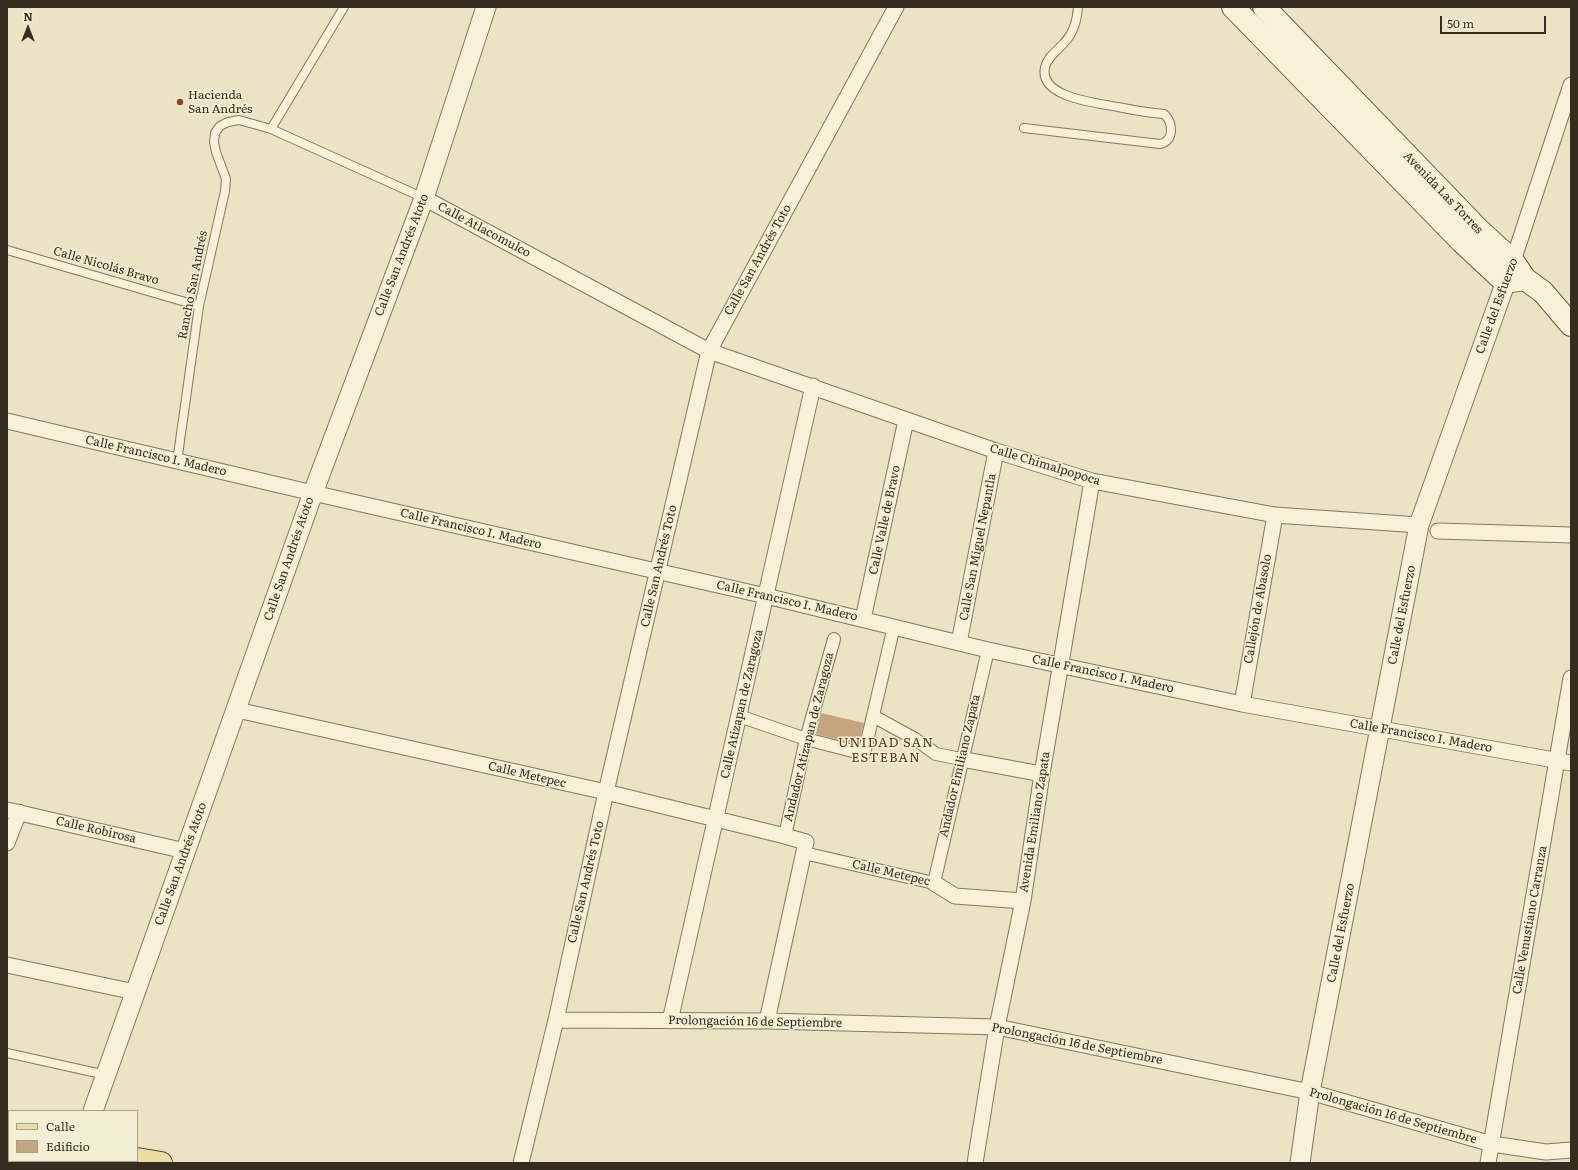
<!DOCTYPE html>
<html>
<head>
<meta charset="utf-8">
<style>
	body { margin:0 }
	#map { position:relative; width:1578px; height:1170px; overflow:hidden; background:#eae4c5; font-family:Literata,serif }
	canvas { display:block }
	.frame { position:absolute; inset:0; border:8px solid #352d1f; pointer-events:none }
	.legend { position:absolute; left:8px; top:1110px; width:130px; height:52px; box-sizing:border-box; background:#f2eed4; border:1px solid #a6a18c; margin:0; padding:5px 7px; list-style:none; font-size:12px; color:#352d1f }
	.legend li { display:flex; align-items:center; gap:8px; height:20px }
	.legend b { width:20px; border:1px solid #a6a18c }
	.north { position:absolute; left:8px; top:8px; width:40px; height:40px; -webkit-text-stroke:3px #f2eed4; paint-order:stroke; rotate:0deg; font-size:11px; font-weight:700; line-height:16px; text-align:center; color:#352d1f }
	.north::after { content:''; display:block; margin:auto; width:14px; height:18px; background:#352d1f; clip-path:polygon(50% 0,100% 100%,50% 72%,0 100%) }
	.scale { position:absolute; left:1440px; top:16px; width:106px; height:18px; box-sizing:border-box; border:2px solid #352d1f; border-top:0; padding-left:5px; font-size:12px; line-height:14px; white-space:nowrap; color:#352d1f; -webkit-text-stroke:3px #f2eed4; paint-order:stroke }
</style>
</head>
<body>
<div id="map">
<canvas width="1578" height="1170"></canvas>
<div class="frame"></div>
<ul class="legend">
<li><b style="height:5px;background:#eadda0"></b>Calle</li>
<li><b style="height:11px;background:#c5a57e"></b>Edificio</li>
</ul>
<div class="north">N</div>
<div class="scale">50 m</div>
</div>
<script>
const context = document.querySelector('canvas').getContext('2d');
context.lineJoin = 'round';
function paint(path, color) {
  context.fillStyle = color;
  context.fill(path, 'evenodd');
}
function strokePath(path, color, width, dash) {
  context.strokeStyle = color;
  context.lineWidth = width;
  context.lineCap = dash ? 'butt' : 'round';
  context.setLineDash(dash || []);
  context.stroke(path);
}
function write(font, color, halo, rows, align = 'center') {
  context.font = font + ' Literata,serif';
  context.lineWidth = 3;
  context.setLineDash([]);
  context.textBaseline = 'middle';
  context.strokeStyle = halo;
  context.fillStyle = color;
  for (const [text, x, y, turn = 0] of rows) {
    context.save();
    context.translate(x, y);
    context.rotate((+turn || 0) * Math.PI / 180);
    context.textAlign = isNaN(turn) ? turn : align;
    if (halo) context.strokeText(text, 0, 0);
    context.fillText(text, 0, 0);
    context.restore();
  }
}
const building = new Path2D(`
	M821,713L864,723L858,745L816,734Z`);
const service = new Path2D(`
	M1024,128L1160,144C1175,141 1173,122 1164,114C1149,113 1133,110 1118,107C1098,103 1038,98 1045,67C1048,56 1057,51 1064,43C1074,33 1077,21 1078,7
	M271,129L344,7
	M7,250L199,306
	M177,462L199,306L225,191L226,179L216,152L214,142L215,133L220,126L228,122L239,120L271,129L424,198
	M7,1053L106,1075`);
const pedestrian = new Path2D(`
	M739,716L806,739L864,754L894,626
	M873,716L915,739L936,754L961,759
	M785,836L806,739L834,639
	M804,853L934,883L988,650`);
const minor = new Path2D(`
	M424,198L709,351L996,451L1092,481L1275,515L1419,525
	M1513,261L1571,85
	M7,421L313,493L766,596L988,650L1242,704L1571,763
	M1438,531L1571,535
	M863,619L906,420
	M959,643L996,451
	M1242,704L1275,515
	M237,710L606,792L785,836L806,842L767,1021
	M961,759L1042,774
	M7,810L185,851
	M7,843L19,812
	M934,883L955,896L1023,901
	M7,965L135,992
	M556,1020L767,1021L997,1027L1310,1092L1492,1144L1546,1152L1571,1150
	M670,1021L813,386
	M521,1163L556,1020L606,792L709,351L896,7
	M975,1163L997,1027L1023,901L1042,774L1092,481
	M1488,1163L1571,678`);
const tertiary = new Path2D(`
	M93,1111L313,493L424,198L486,7
	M1300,1163L1310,1092L1419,525L1511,267`);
const secondary = new Path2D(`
	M1233,7L1462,242L1505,282L1525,279
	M1264,7L1479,230L1513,261L1525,279L1543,292L1571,325`);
const primary = new Path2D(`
	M7,1140H9
	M137,1159L161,1163`);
const markers = [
	[180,102,4,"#8e3e32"]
];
const poiNames = [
	["Hacienda",188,95],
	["San Andrés",188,109]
];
const streetNames = [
	["Avenida Las Torres",1443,193,46],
	["Calle Atlacomulco",484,230,28],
	["Calle San Andrés Atoto",402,255,-69],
	["Calle San Andrés Toto",758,260,-61],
	["Calle Nicolás Bravo",106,266,16],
	["Rancho San Andrés",193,285,-79],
	["Calle del Esfuerzo",1497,306,-70],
	["Calle Francisco I. Madero",156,456,13],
	["Calle Chimalpopoca",1045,465,17],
	["Calle Valle de Bravo",885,520,-78],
	["Calle Francisco I. Madero",471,529,13],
	["Calle San Miguel Nepantla",978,547,-79],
	["Calle San Andrés Atoto",289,559,-71],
	["Calle San Andrés Toto",659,566,-77],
	["Calle Francisco I. Madero",787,601,13],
	["Callejón de Abasolo",1258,609,-80],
	["Calle del Esfuerzo",1402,615,-79],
	["Calle Francisco I. Madero",1103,674,12],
	["Calle Atizapan de Zaragoza",742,704,-77],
	["Calle Francisco I. Madero",1421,736,10],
	["Andador Atizapan de Zaragoza",809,737,-76],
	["Andador Emiliano Zapata",960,766,-77],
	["Calle Metepec",527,775,13],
	["Avenida Emiliano Zapata",1035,822,-81],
	["Calle Robirosa",96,830,13],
	["Calle San Andrés Atoto",181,864,-70],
	["Calle Metepec",891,873,13],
	["Calle San Andrés Toto",586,882,-77],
	["Calle Venustiano Carranza",1530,920,-80],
	["Calle del Esfuerzo",1341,933,-79],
	["Prolongación 16 de Septiembre",755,1022,1],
	["Prolongación 16 de Septiembre",1077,1044,11],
	["Prolongación 16 de Septiembre",1393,1116,16]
];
const neighbourhoodNames = [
	["UNIDAD SAN",886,743],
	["ESTEBAN",886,758]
];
paint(building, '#c5a57e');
strokePath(service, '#84775d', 10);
strokePath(pedestrian, '#84775d', 14);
strokePath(minor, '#84775d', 17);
strokePath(tertiary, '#84775d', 21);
strokePath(secondary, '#665840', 24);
strokePath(primary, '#524530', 24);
strokePath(service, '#f6f1d8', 8);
strokePath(pedestrian, '#f6f1d8', 12);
strokePath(minor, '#f6f1d8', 15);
strokePath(tertiary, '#f6f1d8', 19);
strokePath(secondary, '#f6f1d8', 22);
strokePath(primary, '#eadda0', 22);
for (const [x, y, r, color] of markers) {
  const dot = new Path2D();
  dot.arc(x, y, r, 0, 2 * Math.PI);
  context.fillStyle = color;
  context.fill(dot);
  strokePath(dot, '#f2eed4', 1.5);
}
write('12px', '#352d1f', '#f2eed4', poiNames, 'left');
write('12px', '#352d1f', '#f2eed4', streetNames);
context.letterSpacing = '1px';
write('13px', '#5e3722', '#f2eed4', neighbourhoodNames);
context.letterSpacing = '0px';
</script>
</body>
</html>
